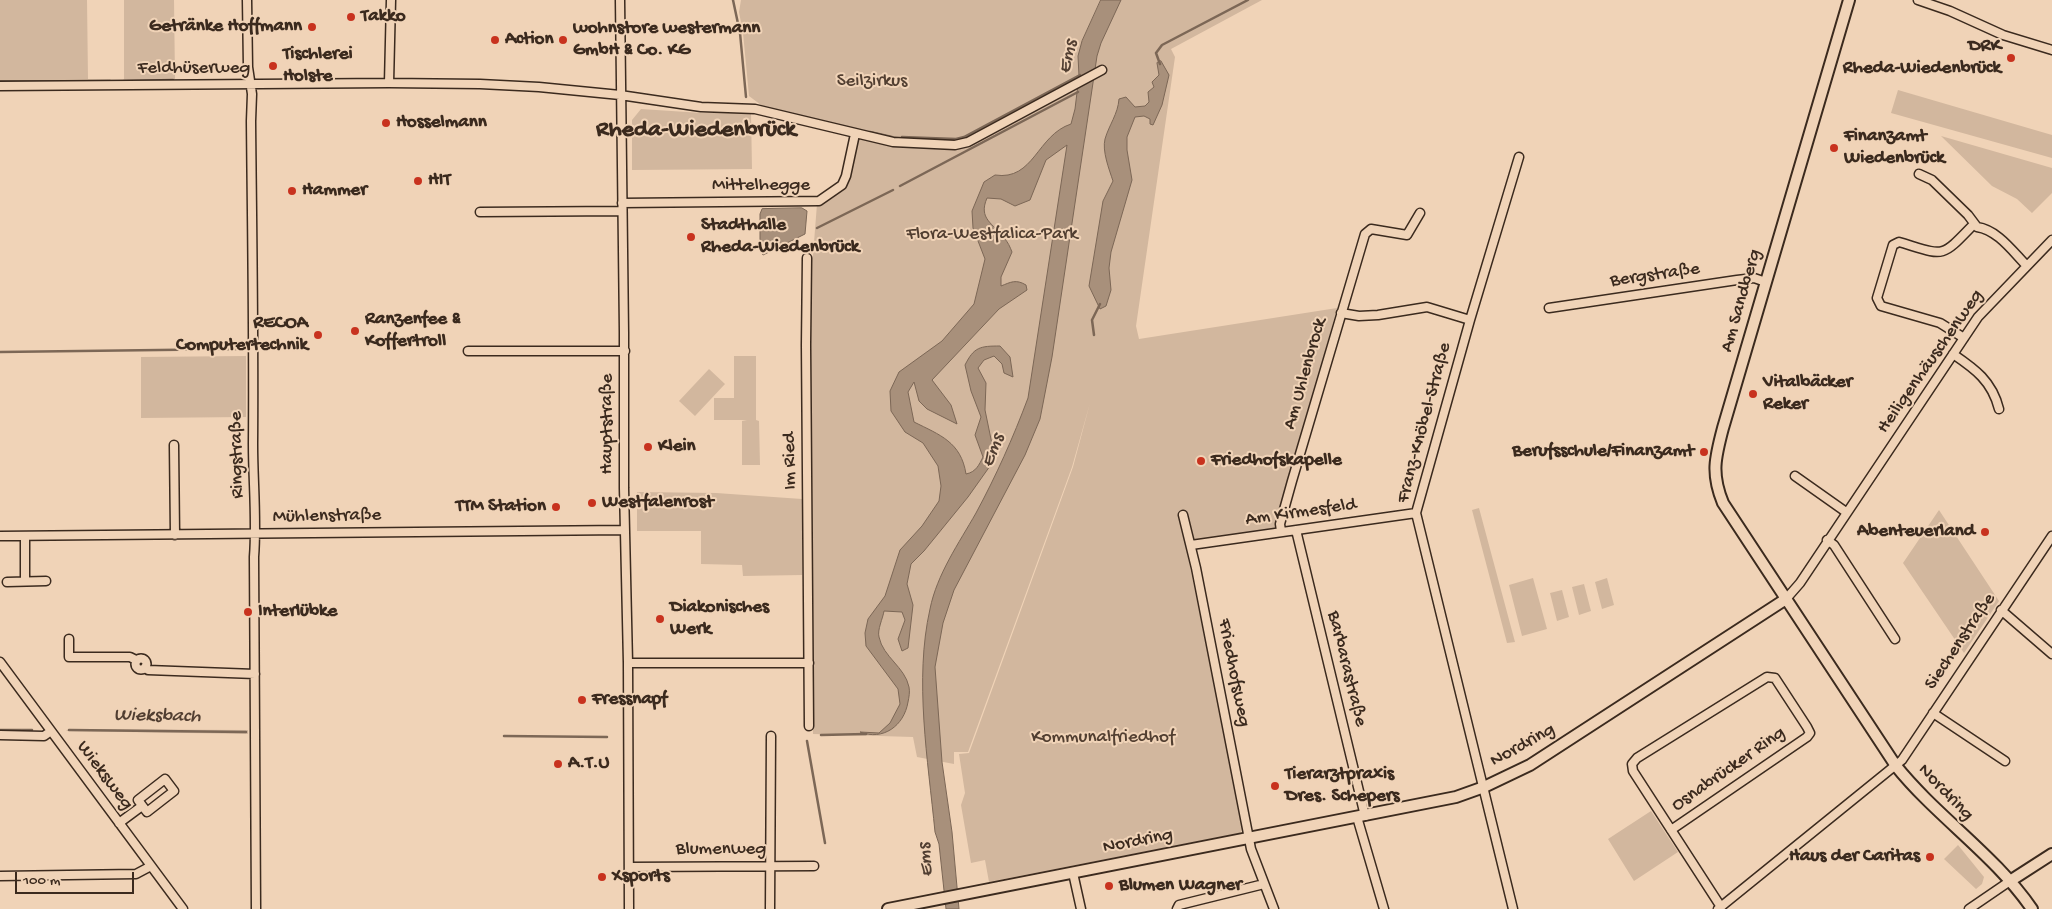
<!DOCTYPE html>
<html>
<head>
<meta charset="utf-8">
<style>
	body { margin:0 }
	#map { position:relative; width:2052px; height:909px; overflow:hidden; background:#f0d3b7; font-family:"Gochi Hand",sans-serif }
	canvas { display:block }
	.scale { position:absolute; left:15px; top:872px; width:119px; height:22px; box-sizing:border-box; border:2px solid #3b2a1e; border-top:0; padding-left:6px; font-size:15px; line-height:18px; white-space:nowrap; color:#3b2a1e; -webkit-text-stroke:4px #f0d3b7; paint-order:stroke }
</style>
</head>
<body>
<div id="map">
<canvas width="2052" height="909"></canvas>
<div class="scale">100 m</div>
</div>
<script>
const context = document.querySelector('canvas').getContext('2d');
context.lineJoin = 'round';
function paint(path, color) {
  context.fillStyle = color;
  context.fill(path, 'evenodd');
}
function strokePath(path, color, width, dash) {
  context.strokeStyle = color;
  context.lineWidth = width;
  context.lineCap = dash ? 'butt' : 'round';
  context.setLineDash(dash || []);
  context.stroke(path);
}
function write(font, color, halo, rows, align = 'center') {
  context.font = font + ' "Gochi Hand",sans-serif';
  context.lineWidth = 4;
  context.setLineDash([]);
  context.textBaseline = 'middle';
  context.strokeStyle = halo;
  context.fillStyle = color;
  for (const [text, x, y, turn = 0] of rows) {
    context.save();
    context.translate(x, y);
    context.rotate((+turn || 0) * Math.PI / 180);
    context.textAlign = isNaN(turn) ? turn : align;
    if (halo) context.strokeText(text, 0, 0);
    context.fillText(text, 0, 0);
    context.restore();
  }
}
const green = new Path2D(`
	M0,0H87L88,79H0Z
	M124,0H174L175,79H124Z
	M741,0H1262L1171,49L1175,57L1136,326L1139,339L1337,308L1276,529L1185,542L1243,828L1240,833L989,882L985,860L971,863L961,805L965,793L959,754L969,753L1073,467L1090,403L1072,467L968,752H954V764L917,757L913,737L813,734L809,265L813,255L817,204L844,187L859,131L765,108L749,96L743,33L739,12Z
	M1898,90L2052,135V158L1891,113Z
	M641,109L702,113H751L752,169L632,170V120Z
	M1941,136L2052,168V193L2032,213L2017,199L1992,186Z
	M246,356V417L141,418V357Z
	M734,356H756V420L759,421L760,465H742V421L747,420H714V398H734Z
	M709,369L725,384L695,416L679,401Z
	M637,492L716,493L802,499V575L743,576L742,565L701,564V531H637Z
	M1479,508L1515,642L1507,643L1472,510Z
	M1939,510L1999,601L1964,653L1903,563Z
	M1533,578L1547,629L1522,636L1509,585Z
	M1607,578L1614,605L1602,609L1595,582Z
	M1584,584L1591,611L1579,615L1572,587Z
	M1562,590L1569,617L1557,621L1550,593Z
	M69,729L248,730V734L66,731Z
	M1651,811L1678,852L1634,881L1608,839Z
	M1958,845L1984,877L1982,884L1976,889L1944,859Z`);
const water = new Path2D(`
	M1101,0H1121L1101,43L1097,56L1052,357L1040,419L1025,455L954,590L943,623L935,667L942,762L952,832L959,909H946L939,844L935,832C928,760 914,680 930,609C937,574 959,543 976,513C996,476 1013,438 1028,398L1067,145L1046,160L1030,200L1015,206L1001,199L987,198C978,219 993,223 1004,238C1008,242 1010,247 1012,252L1001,277V286C1011,282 1016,279 1026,285L1027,290L999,309L932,380L951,405L957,424L927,409L919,401L914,382L908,392L914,422C940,435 961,442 966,474C976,472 979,465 983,457L975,435L981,417L971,391L965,365C974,347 980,346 1000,346L1010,357L1013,377L1004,373L1002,364L994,356L984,360L978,368L986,383L985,410L992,444L990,466L968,497L924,551L911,564L907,584L913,605L908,648L902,651L898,639L905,620L902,612L884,611C883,618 877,630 879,637C883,657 905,667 909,687C910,692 909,697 908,702C904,726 883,741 860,732L879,733L890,723L900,704L898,689L866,646L865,633L868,619L885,596L900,550L922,526L939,501L941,486L938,466L923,443L905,432L891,411L890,391L899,372L942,341L974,304L985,259L973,228L972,211L984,182L995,175C1034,181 1037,135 1071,124L1075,109L1079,76L1078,56L1082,41Z
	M1161,61L1169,75L1162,105L1153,125L1150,124V119L1144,116L1135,117L1127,137V150L1132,180L1111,252L1109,268L1111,290L1106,306L1100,309L1089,286L1103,201L1113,181C1109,169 1102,151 1105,139C1109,125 1118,114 1119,99L1126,97L1135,107L1145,106L1149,102L1148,92L1154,87L1152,82L1159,75L1157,63Z
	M802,208L807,211L805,234L763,255L760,252V214L762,209Z`);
const stream = new Path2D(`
	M733,0L740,33L746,97
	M1160,64L1156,53L1162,45L1248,0
	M0,81H110
	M124,81L173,80
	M870,132L892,137
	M902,137L956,139L964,137L1080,75
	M900,186L1078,92
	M817,228L893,190
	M1094,335L1092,320L1100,304
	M0,352L239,349
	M0,730H32
	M69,730L246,732
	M821,735L866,734
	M504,736L607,737
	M807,741L825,843`);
const minor = new Path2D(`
	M247,0L248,67L252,94L251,121C252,228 254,336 253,444C253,482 257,520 254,557L256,909
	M620,0L624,332V488L628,663L629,909
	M1918,0L1950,11L2003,35L2052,50
	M389,83L391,0
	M0,86L389,83L480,84L539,87L620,95L701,107L755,109L893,142L955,145L968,142L1102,70
	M1919,174L1932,180L1968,215L1977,227C1998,230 2013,252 2027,266
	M622,203L819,201L842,185L846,176L855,134
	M480,212L622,211
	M807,258L806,345L809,726
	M1549,308L1737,280L1754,278L1766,282
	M1341,313L1359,316L1378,315L1427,307L1470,320
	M1964,338L1940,323L1881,306L1877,298L1893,245L1899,242C1946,256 1940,259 1974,224
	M468,351H625
	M1953,354C1975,369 1992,381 1999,409
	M174,445L175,535
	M1795,476L1846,512
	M1183,515L1196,568L1251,849L1274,909
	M1296,530L1365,816
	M1281,531L1280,524L1292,481L1365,234L1371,229L1407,235L1420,213
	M0,536L625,530
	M25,536V581
	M1827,540L1834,545L1895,639
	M1191,545L1416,513
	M7,582L46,581
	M1786,599L1800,583L1978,317L2052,240
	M2001,610L2052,654
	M69,639V657H130L136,660
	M135.5 664a5.5 5.5 0 1 1 11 0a5.5 5.5 0 1 1-11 0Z
	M0,662L183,909
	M628,663H809
	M145,667L148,670L255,674
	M1933,713L2005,761
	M0,735L44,736L51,731
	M165,779L174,791L147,812L138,800Z
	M1357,817L1384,909
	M119,823L142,806
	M1671,830L1807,737L1810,733L1807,727L1775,678L1767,677L1637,758L1632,764L1633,771L1721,907
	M629,867L814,866
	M1073,873L1081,909
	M0,876L136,874L151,866
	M770,909L771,736
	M1177,909L1179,905L1264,884
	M1513,909L1416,513L1470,320L1519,157
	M1718,909L1902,760L2052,536
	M1969,909L2010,881`);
const major = new Path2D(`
	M1849,0L1723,428C1715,458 1711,474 1723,503L1896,766C1937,817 1995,855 2032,909
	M2010,881L2052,854
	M888,909L1456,797L1484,787L1530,765L1786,599`);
const markers = [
	[351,17,5,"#c8321e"],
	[312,27,5,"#c8321e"],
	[495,40,5,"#c8321e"],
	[563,40,5,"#c8321e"],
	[2011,58,5,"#c8321e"],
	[273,66,5,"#c8321e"],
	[386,123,5,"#c8321e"],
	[1834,148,5,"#c8321e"],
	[418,181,5,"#c8321e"],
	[292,191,5,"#c8321e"],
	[691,237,5,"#c8321e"],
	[355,331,5,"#c8321e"],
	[318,335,5,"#c8321e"],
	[1753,394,5,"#c8321e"],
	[648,447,5,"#c8321e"],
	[1704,452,5,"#c8321e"],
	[1201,461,5,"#c8321e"],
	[592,503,5,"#c8321e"],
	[556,507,5,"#c8321e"],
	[1985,532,5,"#c8321e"],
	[248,612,5,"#c8321e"],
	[660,619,5,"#c8321e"],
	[582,700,5,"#c8321e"],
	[558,764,5,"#c8321e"],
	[1275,786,5,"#c8321e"],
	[1930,857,5,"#c8321e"],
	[602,877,5,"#c8321e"],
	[1109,886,5,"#c8321e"]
];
const poiNames = [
	["Takko",361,17],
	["Getränke Hoffmann",302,27,"right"],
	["wohnstore westermann",573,29],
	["GmbH & Co. KG",573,51],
	["Action",505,40],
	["DRK",2001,47,"right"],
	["Rheda-Wiedenbrück",2001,69,"right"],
	["Tischlerei",283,55],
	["Holste",283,77],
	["Hosselmann",396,123],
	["Finanzamt",1844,137],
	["Wiedenbrück",1844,159],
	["HIT",428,181],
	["Hammer",302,191],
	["Stadthalle",701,226],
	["Rheda-Wiedenbrück",701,248],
	["Ranzenfee &",365,320],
	["Koffertroll",365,342],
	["RECOA",308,324,"right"],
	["Computertechnik",308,346,"right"],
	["Vitalbäcker",1763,383],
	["Reker",1763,405],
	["Klein",658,447],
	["Berufsschule/Finanzamt",1694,452,"right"],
	["Friedhofskapelle",1211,461],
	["Westfalenrost",602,503],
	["TTM Station",546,507,"right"],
	["Abenteuerland",1975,532,"right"],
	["Diakonisches",670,608],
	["Werk",670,630],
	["Interlübke",258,612],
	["Fressnapf",592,700],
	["A.T.U",568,764],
	["Tierarztpraxis",1285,775],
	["Dres. Schepers",1285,797],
	["Haus der Caritas",1920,857,"right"],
	["Xsports",612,877],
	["Blumen Wagner",1119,886]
];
const streetNames = [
	["Feldhüserweg",194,69],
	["Mittelhegge",761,186],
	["Bergstraße",1655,276,-8],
	["Am Sandberg",1742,301,-74],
	["Heiligenhäuschenweg",1931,362,-55],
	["Am Uhlenbrock",1306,374,-74],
	["Franz-Knöbel-Straße",1425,423,-75],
	["Hauptstraße",608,424,-90],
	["Ringstraße",238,455,-91],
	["Im Ried",791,461,-91],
	["Am Kirmesfeld",1301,513,-8],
	["Mühlenstraße",327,517,-1],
	["Siechenstraße",1961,642,-56],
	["Barbarastraße",1346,669,76],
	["Friedhofsweg",1233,673,79],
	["Nordring",1523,746,-29],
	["Osnabrücker Ring",1729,770,-35],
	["Wieksweg",104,776,53],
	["Nordring",1945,793,46],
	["Nordring",1138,842,-11],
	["Blumenweg",721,850]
];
const parkNames = [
	["Seilzirkus",872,82],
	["Flora-Westfalica-Park",992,235],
	["Kommunalfriedhof",1103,738]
];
const waterNames = [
	["Ems",1069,57,-78],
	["Ems",994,451,-69],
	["Wieksbach",157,717,1],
	["Ems",927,860,-96]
];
const districtNames = [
	["Rheda-Wiedenbrück",696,131]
];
paint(green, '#d2b79e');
paint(water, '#a8907b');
strokePath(water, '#7c6756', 1);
strokePath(stream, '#7c6756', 2.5);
strokePath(minor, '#3b2a1e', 11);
strokePath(major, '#3b2a1e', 14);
strokePath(minor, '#f0d3b7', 8);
strokePath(major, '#f0d3b7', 10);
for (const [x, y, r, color] of markers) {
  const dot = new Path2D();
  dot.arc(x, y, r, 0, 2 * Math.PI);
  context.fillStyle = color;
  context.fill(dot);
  strokePath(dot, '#f0d3b7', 2);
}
write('bold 19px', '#3b2a1e', '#f0d3b7', poiNames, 'left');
write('19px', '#3b2a1e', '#f0d3b7', streetNames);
write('19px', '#523f31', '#f0d3b7', parkNames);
write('italic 20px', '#513e31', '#f0d3b7', waterNames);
write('bold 24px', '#3b2a1e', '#f0d3b7', districtNames);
</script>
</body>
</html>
